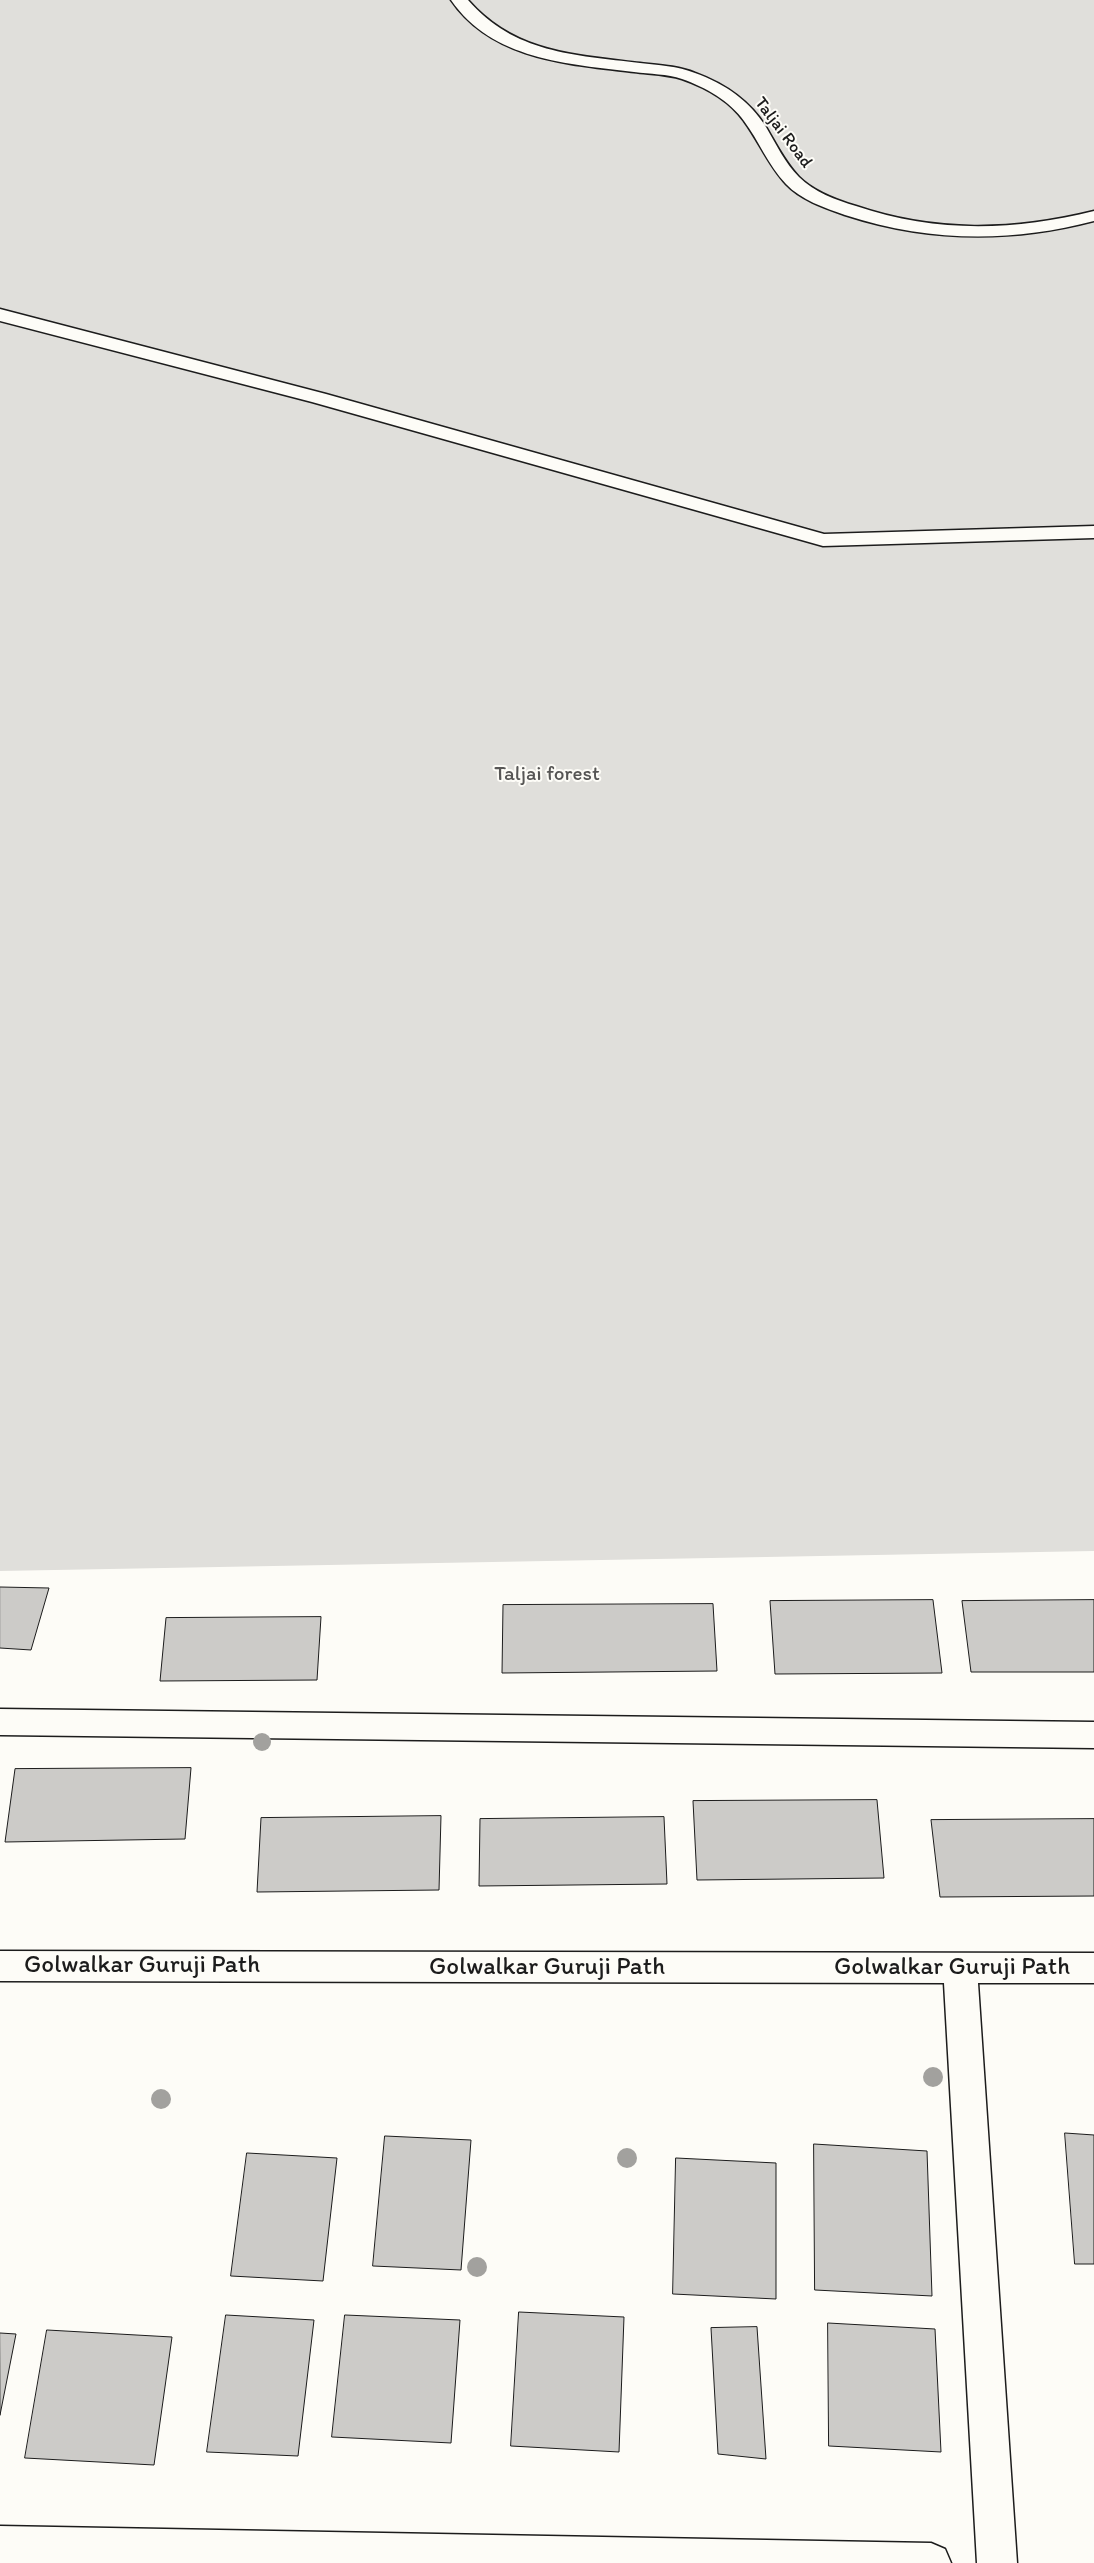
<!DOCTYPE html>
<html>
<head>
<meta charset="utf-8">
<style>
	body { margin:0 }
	canvas { display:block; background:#fdfcf7 }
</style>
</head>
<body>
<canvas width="1094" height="2563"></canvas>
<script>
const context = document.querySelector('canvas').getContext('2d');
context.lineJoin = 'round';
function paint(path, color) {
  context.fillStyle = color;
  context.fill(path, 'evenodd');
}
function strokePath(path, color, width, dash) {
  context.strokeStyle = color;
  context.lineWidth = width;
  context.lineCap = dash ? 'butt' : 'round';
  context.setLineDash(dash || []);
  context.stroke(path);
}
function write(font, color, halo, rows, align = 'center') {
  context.font = font + ' Itim,sans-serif';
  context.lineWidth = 4;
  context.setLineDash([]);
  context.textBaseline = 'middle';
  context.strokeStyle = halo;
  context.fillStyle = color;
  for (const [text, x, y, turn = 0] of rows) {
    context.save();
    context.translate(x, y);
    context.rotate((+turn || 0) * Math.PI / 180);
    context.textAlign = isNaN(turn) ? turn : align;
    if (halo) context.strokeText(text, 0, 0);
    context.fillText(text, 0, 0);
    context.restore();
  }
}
const green = new Path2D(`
	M0,0H1094V1551L0,1571Z`);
const building = new Path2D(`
	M0,1587L49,1588L31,1650L0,1648Z
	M933,1600L942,1673L775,1674L770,1601Z
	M1094,1600V1672H971L962,1601Z
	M713,1604L717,1671L502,1673L503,1605Z
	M321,1617L317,1680L160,1681L166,1618Z
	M191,1768L185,1839L5,1842L15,1769Z
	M877,1800L884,1878L697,1880L693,1801Z
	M441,1816L439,1890L257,1892L261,1818Z
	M664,1817L667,1884L479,1886L480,1819Z
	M1094,1819V1896L940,1897L931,1820Z
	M1065,2133L1094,2135V2264H1075Z
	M385,2136L471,2140L461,2270L373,2266Z
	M814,2144L927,2151L932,2296L815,2290Z
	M247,2153L337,2158L323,2281L231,2276Z
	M676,2158L776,2163V2299L673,2294Z
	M519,2312L624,2317L619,2452L511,2446Z
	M226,2315L314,2320L298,2456L207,2452Z
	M345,2315L460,2320L451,2443L332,2437Z
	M828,2323L935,2329L941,2452L829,2446Z
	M757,2327L766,2459L718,2454L711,2328Z
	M47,2330L172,2337L154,2465L25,2458Z
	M0,2333L16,2334L0,2415Z`);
const minor = new Path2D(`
	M451,0H468C514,53 574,55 640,63C658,65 678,66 695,73C725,84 749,100 766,127C776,144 785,163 799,177C814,192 836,200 856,206C935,233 1013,231 1094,211V221C1010,243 928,242 845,215C825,208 801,200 786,184C768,165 759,141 744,121C730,101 705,87 682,79C667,74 650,74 634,72C568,64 492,60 451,0Z
	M0,309L326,394L824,534L1094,526V538L823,546L312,402L0,321Z
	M0,1709L1094,1722V1748L0,1735Z
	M0,1951L1094,1953V1983H978L1017,2563H977L944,1983L0,1981Z
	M0,2526L931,2543L945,2549L951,2563H0Z`);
const trees = [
	[262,1742,9],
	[933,2077,10],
	[161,2099,10],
	[627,2158,10],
	[477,2267,10]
];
const farStreetnames = [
	["Taljai Road",783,133,53]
];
const parkNames = [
	["Taljai forest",547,775]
];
const nearStreetnames = [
	["Golwalkar Guruji Path",142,1966],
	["Golwalkar Guruji Path",547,1968],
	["Golwalkar Guruji Path",952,1968]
];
paint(green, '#e0dfdb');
paint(building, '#cccbc8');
strokePath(building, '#1c1c1c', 1);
strokePath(minor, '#1c1c1c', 3);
paint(minor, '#fdfcf7');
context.fillStyle = '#a2a19e';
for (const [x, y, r] of trees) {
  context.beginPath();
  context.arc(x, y, r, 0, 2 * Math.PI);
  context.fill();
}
write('18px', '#1c1c1c', '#fdfcf7', farStreetnames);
write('21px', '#575655', '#fdfcf7', parkNames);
write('25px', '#1c1c1c', '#fdfcf7', nearStreetnames);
</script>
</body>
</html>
